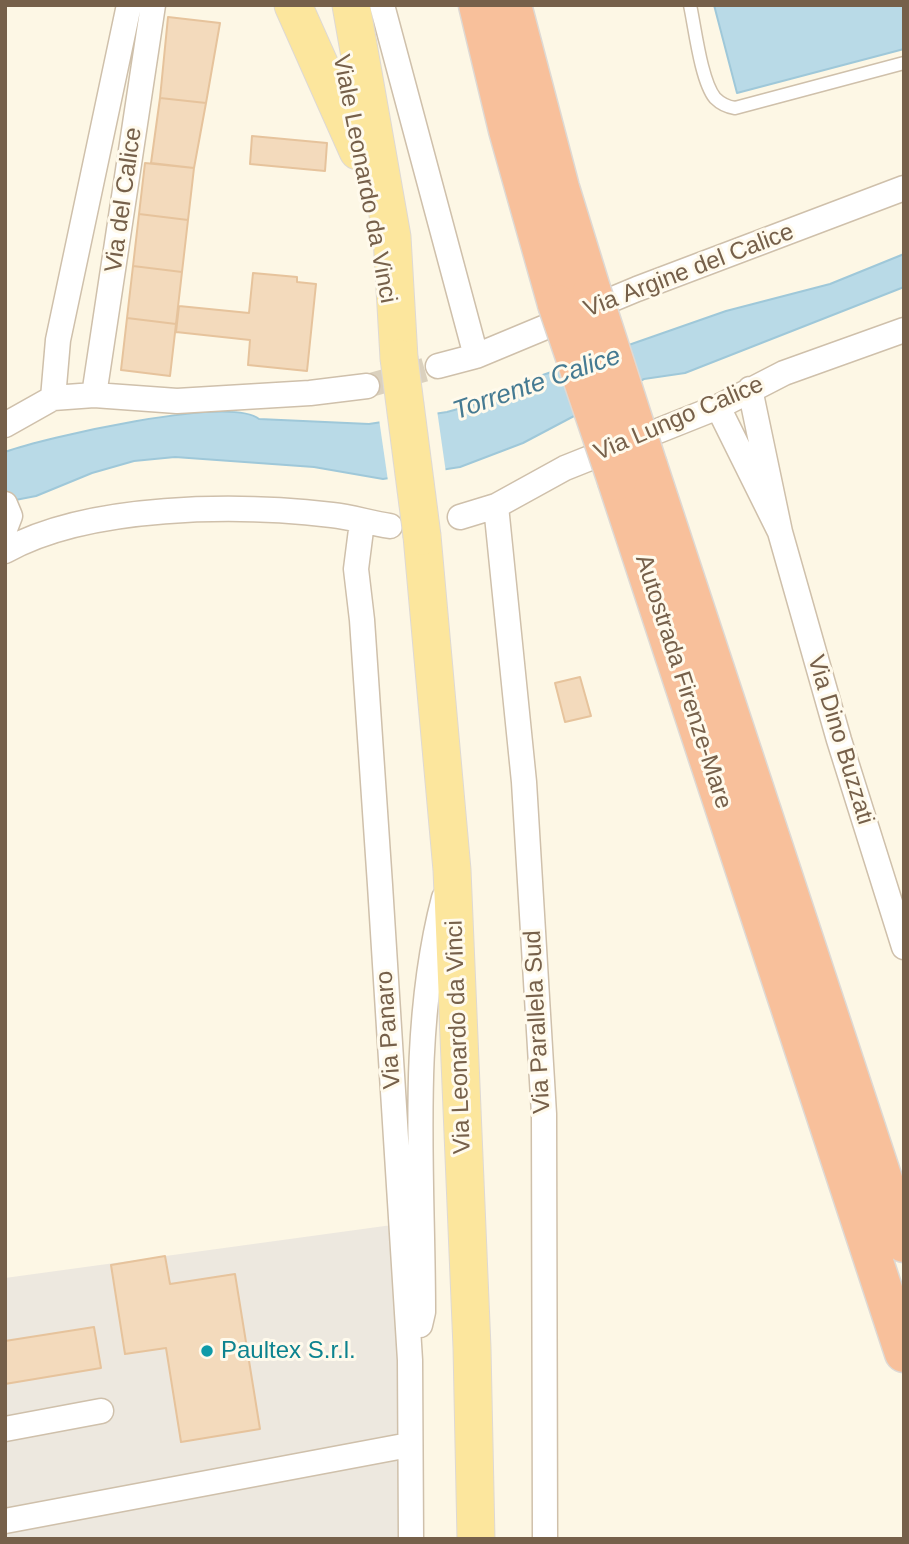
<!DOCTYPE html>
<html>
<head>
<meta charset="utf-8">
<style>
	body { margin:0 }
	#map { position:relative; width:909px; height:1544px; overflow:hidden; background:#fdf7e5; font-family:Arial,sans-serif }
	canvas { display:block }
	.frame { position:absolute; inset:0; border:7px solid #76604a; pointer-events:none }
</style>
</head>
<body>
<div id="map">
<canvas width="909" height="1544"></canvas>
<div class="frame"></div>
</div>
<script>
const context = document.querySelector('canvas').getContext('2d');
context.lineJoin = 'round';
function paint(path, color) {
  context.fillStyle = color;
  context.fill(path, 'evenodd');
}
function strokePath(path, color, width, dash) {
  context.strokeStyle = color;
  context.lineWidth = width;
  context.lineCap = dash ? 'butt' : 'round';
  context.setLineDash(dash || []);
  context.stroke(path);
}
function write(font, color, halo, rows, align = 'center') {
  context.font = font + ' Arial,sans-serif';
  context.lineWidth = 6;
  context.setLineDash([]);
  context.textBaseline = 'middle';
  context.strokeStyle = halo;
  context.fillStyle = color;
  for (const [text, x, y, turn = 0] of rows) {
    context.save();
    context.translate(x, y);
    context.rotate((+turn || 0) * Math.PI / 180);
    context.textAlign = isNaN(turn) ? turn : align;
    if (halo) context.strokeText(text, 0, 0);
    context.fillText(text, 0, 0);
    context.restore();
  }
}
const industrial = new Path2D(`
	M392,1225L404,1539H5V1278Z`);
const water = new Path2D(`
	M714,5H904V49L737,93Z
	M904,254V287L685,373L644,379L523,443L460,467L383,479L314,467L175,457L134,461L92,473L36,496L5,502V452C44,438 229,395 259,419L369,424L447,412L476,404L517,384L726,311L830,284Z`);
const pier = new Path2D(`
	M437,410L446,473L388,481L379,419Z`);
const building = new Path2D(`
	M168,17L220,23L206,103L160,98Z
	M160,98L206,103L194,168L151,163Z
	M252,136L327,143L325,171L250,164Z
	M145,163L194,168L188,220L139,214Z
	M139,214L188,220L182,272L133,266Z
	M133,266L182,272L176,324L127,318Z
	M253,273L297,277V282L316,284L307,371L248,365L250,340L176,332L179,306L249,313Z
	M127,318L176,324L170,376L121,370Z
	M580,677L591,716L565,722L555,683Z
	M165,1256L170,1284L235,1274L260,1429L181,1442L166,1348L125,1354L111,1265Z
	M94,1327L101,1368L5,1384V1341Z`);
const streetTunnel = new Path2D(`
	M367,386L438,366`);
const lane = new Path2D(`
	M690,5C695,28 701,81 715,98C721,104 728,107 735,108L904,63`);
const street = new Path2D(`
	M382,5L476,356
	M438,366L476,356L637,289L904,188
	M94,395L153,5
	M53,398L58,340L129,5
	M718,407L780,532L750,389
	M5,425L53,398L94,395L177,401L310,393L367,386
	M5,504L10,516L5,529
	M496,506L524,782L544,1114L545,1539
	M460,517L496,506L565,468L718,407L784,373L904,330
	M362,522L356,569L362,620L380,885L410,1360L411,1539
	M780,532L839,740L904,947
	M5,551C89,504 238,504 332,515C351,517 370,523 390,526
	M420,1325L423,1312C423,1175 409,1032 444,898
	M5,1429L101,1411
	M5,1521L409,1445`);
const primary = new Path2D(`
	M293,5L358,151
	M351,5L392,237L399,358
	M422,536L452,870L472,1348L476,1539`);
const highway = new Path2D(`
	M478,5L508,130L557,304
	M512,5L560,188L592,292
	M648,466L904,1243
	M617,481L904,1353`);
const primaryBridge = new Path2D(`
	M399,358L422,536`);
const highwayBridge = new Path2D(`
	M592,292L648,466
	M557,304L617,481`);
const markers = [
	[207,1351,7,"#0f9aa8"]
];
const streetNames = [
	["Viale Leonardo da Vinci",364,179,79],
	["Via del Calice",124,200,-82],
	["Via Argine del Calice",689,271,-21],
	["Via Lungo Calice",679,419,-23],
	["Autostrada Firenze-Mare",683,682,72],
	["Via Dino Buzzati",840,740,73],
	["Via Parallela Sud",538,1022,-93],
	["Via Panaro",389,1030,-94],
	["Via Leonardo da Vinci",459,1037,-92]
];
const cultureNames = [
	["Paultex S.r.l.",221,1351]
];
const waterNames = [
	["Torrente Calice",537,384,-19]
];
paint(industrial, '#ede8df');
paint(water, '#b9dae7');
strokePath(water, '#9fc8d9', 2);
paint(pier, '#fdf7e5');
paint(building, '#f3dabc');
strokePath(building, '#e6c39c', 2);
strokePath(streetTunnel, '#dbd1be', 24, [24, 12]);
strokePath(lane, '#cfc0ab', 15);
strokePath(street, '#cfc0ab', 27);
strokePath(primary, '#ded9d4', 39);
strokePath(highway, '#ded9d4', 41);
strokePath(lane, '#fff', 12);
strokePath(street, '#fff', 24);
strokePath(primary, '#fce69d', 37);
strokePath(highway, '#f8c09b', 38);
strokePath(primaryBridge, '#ded9d4', 39, []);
strokePath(highwayBridge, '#ded9d4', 41, []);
strokePath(primaryBridge, '#fce69d', 37);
strokePath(highwayBridge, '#f8c09b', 38);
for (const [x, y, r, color] of markers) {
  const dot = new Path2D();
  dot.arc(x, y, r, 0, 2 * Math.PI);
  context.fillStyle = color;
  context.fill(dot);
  strokePath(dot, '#fffaec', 2.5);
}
write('24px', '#76604a', '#fffaec', streetNames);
write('24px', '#0d838f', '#fffaec', cultureNames, 'left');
write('italic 26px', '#457a92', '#fffaec', waterNames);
</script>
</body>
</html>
